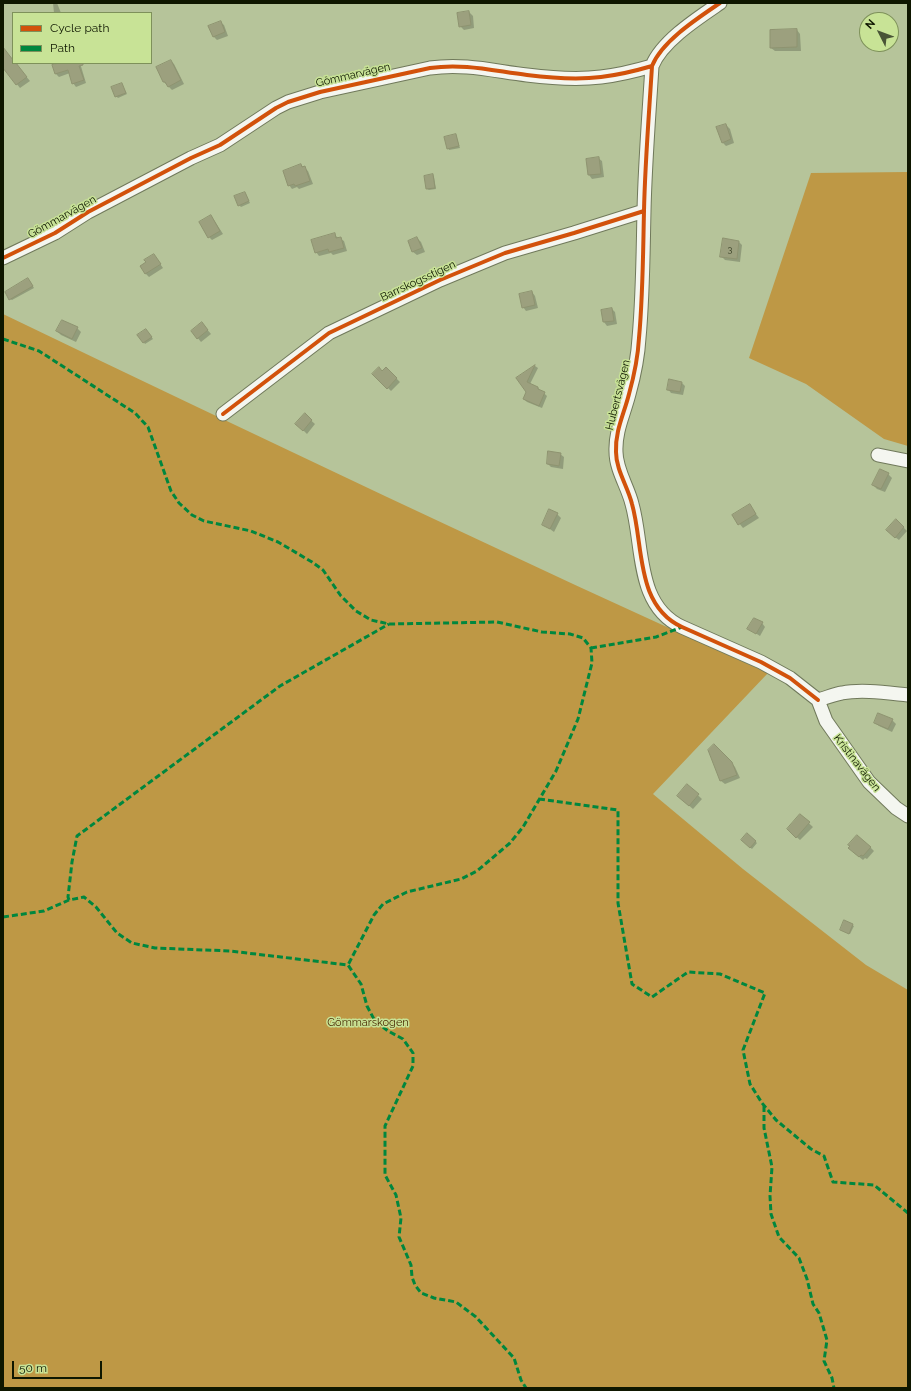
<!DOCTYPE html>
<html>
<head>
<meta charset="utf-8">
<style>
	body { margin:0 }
	#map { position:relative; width:911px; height:1391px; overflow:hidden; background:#b6c49a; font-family:Raleway,sans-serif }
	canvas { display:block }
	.frame { position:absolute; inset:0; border:4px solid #0f1700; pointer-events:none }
	.legend { position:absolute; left:12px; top:12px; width:140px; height:52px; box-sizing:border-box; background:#c8e396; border:1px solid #7e915a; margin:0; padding:5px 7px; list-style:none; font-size:12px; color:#0f1700 }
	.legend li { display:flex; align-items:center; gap:8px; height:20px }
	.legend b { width:20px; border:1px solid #7e915a }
	.north { position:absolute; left:859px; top:12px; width:40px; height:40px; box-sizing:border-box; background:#c8e396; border:1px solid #7e915a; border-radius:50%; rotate:312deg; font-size:11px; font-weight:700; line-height:16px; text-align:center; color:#0f1700 }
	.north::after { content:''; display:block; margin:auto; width:14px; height:18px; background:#495436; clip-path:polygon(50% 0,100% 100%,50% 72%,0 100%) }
	.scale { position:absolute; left:12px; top:1361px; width:90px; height:18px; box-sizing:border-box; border:2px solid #0f1700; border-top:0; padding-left:5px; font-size:12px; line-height:14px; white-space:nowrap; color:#0f1700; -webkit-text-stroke:3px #c8e396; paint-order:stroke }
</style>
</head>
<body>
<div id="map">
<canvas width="911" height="1391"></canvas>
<div class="frame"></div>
<ul class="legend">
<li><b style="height:5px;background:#d2520b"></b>Cycle path</li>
<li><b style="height:5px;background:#00873e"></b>Path</li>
</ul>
<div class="north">N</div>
<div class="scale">50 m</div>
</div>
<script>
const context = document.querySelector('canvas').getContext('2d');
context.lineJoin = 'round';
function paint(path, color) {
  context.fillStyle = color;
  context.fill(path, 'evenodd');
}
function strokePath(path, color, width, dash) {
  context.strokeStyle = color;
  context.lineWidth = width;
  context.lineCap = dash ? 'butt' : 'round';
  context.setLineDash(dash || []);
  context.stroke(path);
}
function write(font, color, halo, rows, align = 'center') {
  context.font = font + ' Raleway,sans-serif';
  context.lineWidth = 3;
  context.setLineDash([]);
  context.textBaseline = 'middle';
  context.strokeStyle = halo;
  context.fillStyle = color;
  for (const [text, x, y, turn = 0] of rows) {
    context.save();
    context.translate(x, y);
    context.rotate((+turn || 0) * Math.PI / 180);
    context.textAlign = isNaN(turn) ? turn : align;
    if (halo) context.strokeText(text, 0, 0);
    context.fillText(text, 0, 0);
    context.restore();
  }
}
const forest = new Path2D(`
	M908,172V446L884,439L806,384L749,358L811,173Z
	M3,314C257,436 511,557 768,673L653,794L743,869L866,965L908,990V1388H3Z`);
const shadow = new Path2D(`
	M53,3H57L61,13H54Z
	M469,12L473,16L474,28L464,30L460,26Z
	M220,22L224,25L228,36L217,40L214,37L209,27Z
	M797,30L800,34L801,51H775L771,48Z
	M3,54L13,60V63H15L30,81L20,88L3,67Z
	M170,61L174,64L184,84L172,90L164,82Z
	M62,63H80L86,83L76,87L73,83L70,73L59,77L56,74Z
	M122,85L127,94L118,98L116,96Z
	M726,125L730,129L734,143L726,146L722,142Z
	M456,135L460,148L449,150L445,138Z
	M598,158L602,161L604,177L592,179L589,175L587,159Z
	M301,165L308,171L313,184L299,189L297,187L292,189L289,185Z
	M433,175L434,177L436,189L429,190L427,189Z
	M246,195L250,203L241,207L239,205Z
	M211,216L214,220L223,234L212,240L209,237Z
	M334,235L344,241L347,251L333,255L331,253L319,256L316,252Z
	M417,238L421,242L425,252L417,255L413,252L409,242Z
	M739,242L742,245L740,262L725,260L721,256Z
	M154,255L163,268L149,277L145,273Z
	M30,281L34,288L12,300L10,299Z
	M532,292L535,296L538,308L526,311L523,307Z
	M612,309L615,312L617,324L607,326L604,322L602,310Z
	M205,327L211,334L201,342L192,331Z
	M77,328L81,332L76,342L61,335L57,331Z
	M146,330L153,339L145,344L139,335Z
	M535,366L538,368L530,384L538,388L547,396L542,408L527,402L524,399L527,392L518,378Z
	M386,368L400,382L391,391L374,374L382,372Z
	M682,383L685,386L683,395L671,393L668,389Z
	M305,415L315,424L307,434L297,424Z
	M560,454L564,457L563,469L551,467L548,464Z
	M888,474L892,478L885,492L877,489L873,485Z
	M749,505L759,518L743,528L733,516Z
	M557,514L561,518L554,532L543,524Z
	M903,527L907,531L899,540L891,534Z
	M762,623L765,627L760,636L749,629Z
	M892,720L896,724L892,732L879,726L875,723Z
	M714,746L735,767L740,778L725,784L721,781Z
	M687,785L702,799L693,809L681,799Z
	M800,815L813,827L800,840L792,833Z
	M747,834L757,843L752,849L742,840Z
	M870,847L874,851L867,859L865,858L863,860L853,852Z
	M852,925L854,926L850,934L841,930Z`);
const building = new Path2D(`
	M469,11L471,25L459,27L457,13Z
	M221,21L225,32L213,37L208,26Z
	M797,29V47L770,48V30Z
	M3,47L13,60V63H16L27,77L16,85L3,68Z
	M171,60L181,80L168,87L165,82H163L156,67Z
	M59,63H83V65L79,66L84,80L72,84L68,70L55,74L52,65Z
	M122,83L126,93L115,97L111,87Z
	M726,124L731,139L722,143L716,127Z
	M456,134L459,146L447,149L444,137Z
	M599,157L601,174L588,175L586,159Z
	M301,164L302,167L305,166L310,181L295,186L294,184L288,186L283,171Z
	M433,174L435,188L426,189L424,176Z
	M245,192L249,201L238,206L234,196Z
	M211,215L220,231L208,238L199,222Z
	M335,233L336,238L341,237L344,248L329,252L328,249L315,253L311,240Z
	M417,237L422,248L412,252L408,241Z
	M723,238L739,241L737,259L720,257Z
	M154,254L161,264L145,274L140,266L146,262L144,260Z
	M28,278L33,286L9,300L5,292Z
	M532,291L535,305L522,308L519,294Z
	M612,308L614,321L603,322L601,310Z
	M62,320L78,327L72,339L56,331Z
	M202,322L208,330L197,339L191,331Z
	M146,329L152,337L143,343L137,335Z
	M535,365L527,382L538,387V389L545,392L539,406L523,399L526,392L516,378Z
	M379,367L382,371L386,367L397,378L387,389L372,374Z
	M669,379L682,382L680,392L667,390Z
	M305,413L312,420L303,431L295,424Z
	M548,451L561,453L559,466L547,464Z
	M880,469L889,473L881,489L872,485Z
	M750,504L756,514L738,525L732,515Z
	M549,509L558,513L550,529L542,525Z
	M896,519L904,527L895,538L886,530Z
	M754,618L763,622L756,634L747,629Z
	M878,713L893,719L888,729L874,723Z
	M714,744L732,762L737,775L720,781L708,750Z
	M687,784L699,794L689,806L677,796Z
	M800,814L810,822L796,838L787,829Z
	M747,833L756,841L750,848L741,840Z
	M857,835L871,847L863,856L861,855L859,857L848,848L850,846L848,845Z
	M844,920L853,924L849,934L840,930Z`);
const street = new Path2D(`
	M652,66C649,115 645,163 644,211C643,253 643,295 639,338C638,356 634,376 629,394C624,414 615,431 616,452C616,470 628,487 632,504C644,546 635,605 682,627L761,662L790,678L818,700
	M3,258L55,233L88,212L191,158L220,145L276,108L288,102L320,92L430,68C464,63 494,71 527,75C551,78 577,80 601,77C618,75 635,71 652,66C662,41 698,18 720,3
	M223,414L329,333L440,280L505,253L574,233L644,211
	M878,455L908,461
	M818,700L826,721L869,782L896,808L908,816
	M818,700C826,698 834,694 842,693C862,689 888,693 908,695`);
const quiet = new Path2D(`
	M3,339L39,351L135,413L148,427L171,491L179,503L192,515L204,521L251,531L278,542L312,562L323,570L341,596L356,611L371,620L389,624L497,622L542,632L570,634L583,638L591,648L592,663L578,719L556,771L523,827L510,843L477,871L461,879L407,892L383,904L374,915L348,965
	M591,648L656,637L682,627
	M539,799L618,810V903L632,984L652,997L688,972L720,974L765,993L743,1050L750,1084L762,1103L776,1120L811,1149L824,1156L833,1182L874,1185L908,1213
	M69,900L68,897L72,862L77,836L280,686L389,624
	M3,917L44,911L69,900L84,897L96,907L117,933L132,943L155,948L230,951L348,965L361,984L367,1006L375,1021L388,1031L403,1039L413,1053V1066L385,1126V1175L396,1195L401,1218L399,1237L411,1265L412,1277L415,1285L421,1293L434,1298L456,1302L476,1317L514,1358L521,1380L526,1388
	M764,1106V1128L772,1167L770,1196L771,1214L779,1237L799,1258L807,1279L813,1304L819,1313L827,1340L824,1361L832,1378L834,1388`);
const cycleway = new Path2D(`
	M652,66C649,115 645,163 644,211C643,253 643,295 639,338C638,356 634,376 629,394C624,414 615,431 616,452C616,470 628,487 632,504C644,546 635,605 682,627L761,662L790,678L818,700
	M3,258L55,233L88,212L191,158L220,145L276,108L288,102L320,92L430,68C464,63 494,71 527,75C551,78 577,80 601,77C618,75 635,71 652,66C662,41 698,18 720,3
	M223,414L329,333L440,280L505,253L574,233L644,211`);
const numberNames = [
	["3",730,249]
];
const streetNames = [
	["Gömmarvägen",353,75,-13],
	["Gömmarvägen",62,217,-29],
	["Barrskogsstigen",418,281,-25],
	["Hubertsvägen",618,395,-76],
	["Kristinavägen",857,763,52]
];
const parkNames = [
	["Gömmarskogen",368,1023]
];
paint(forest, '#be9845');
paint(shadow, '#0003');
paint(building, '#9ca07e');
strokePath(building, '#8e9370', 1);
strokePath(street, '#70795b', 15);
strokePath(street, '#f4f6f0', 13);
strokePath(quiet, '#00873e', 3, [6, 3]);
strokePath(cycleway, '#d2520b', 4);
write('9px', '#323920', null, numberNames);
write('11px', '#0f1700', '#c8e396', streetNames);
write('11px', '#4b2a03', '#c8e396', parkNames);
</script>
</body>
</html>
